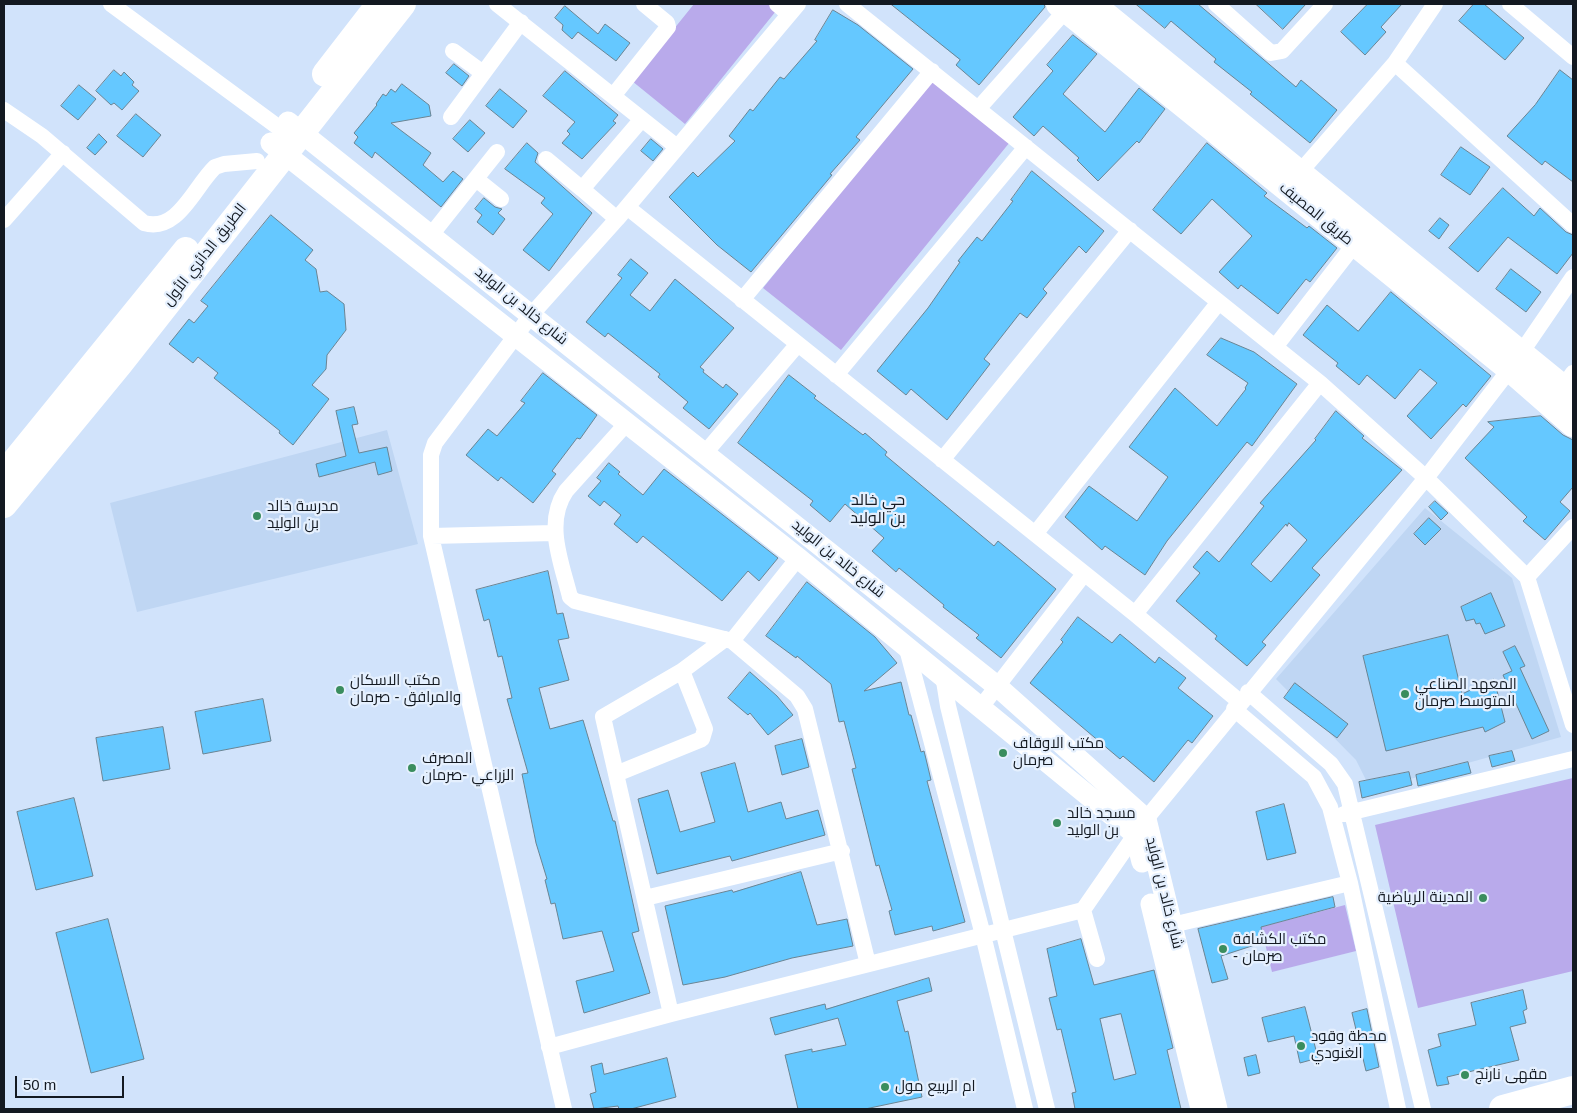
<!DOCTYPE html>
<html>
<head>
<meta charset="utf-8">
<style>
	body { margin:0 }
	#map { position:relative; width:1577px; height:1113px; overflow:hidden; background:#d1e3fb; font-family:Helvetica,sans-serif }
	canvas { display:block }
	.frame { position:absolute; inset:0; border:5px solid #131921; pointer-events:none }
	.scale { position:absolute; left:15px; top:1076px; width:109px; height:22px; box-sizing:border-box; border:2px solid #131921; border-top:0; padding-left:6px; font-size:15px; line-height:18px; white-space:nowrap; color:#131921; -webkit-text-stroke:4px #e5f0fe; paint-order:stroke }
</style>
</head>
<body>
<div id="map">
<canvas width="1577" height="1113"></canvas>
<div class="frame"></div>
<div class="scale">50 m</div>
</div>
<script>
const context = document.querySelector('canvas').getContext('2d');
context.lineJoin = 'round';
function paint(path, color) {
  context.fillStyle = color;
  context.fill(path, 'evenodd');
}
function strokePath(path, color, width, dash) {
  context.strokeStyle = color;
  context.lineWidth = width;
  context.lineCap = dash ? 'butt' : 'round';
  context.setLineDash(dash || []);
  context.stroke(path);
}
function write(font, color, halo, rows, align = 'center') {
  context.font = font + ' Helvetica,Cairo,sans-serif';
  context.lineWidth = 4.5;
  context.setLineDash([]);
  context.textBaseline = 'middle';
  context.strokeStyle = halo;
  context.fillStyle = color;
  for (const [text, x, y, turn = 0] of rows) {
    context.save();
    context.translate(x, y);
    context.rotate((+turn || 0) * Math.PI / 180);
    context.textAlign = isNaN(turn) ? turn : align;
    if (halo) context.strokeText(text, 0, 0);
    context.fillText(text, 0, 0);
    context.restore();
  }
}
const built = new Path2D(`
	M387,430L418,544L137,612L110,503Z
	M1425,508L1512,578L1561,737L1371,790L1356,760L1276,679Z`);
const green = new Path2D(`
	M694,4H777L780,6L685,124L632,81Z
	M936,74L1014,137L841,350L763,288Z
	M1573,778V971L1418,1008L1375,825Z
	M1345,905L1356,951L1272,972L1261,927Z`);
const building = new Path2D(`
	M891,4H1044L1045,7L979,85L956,65L960,60Z
	M1136,4H1198L1296,87L1301,80L1337,110L1310,143L1250,94L1252,92L1214,62L1216,59L1171,21L1165,28Z
	M1256,4H1306L1283,29Z
	M1368,4H1402L1381,27L1386,32L1365,55L1341,32Z
	M1474,4H1484L1524,38L1505,60L1459,21Z
	M565,6L598,34L605,24L630,43L616,61L578,32L572,39L562,30L563,25L555,18Z
	M833,10L858,25L913,69L856,137L860,140L830,174L832,175L751,272L717,245L669,197L693,172L698,177L735,141L729,136L750,109L753,111L780,77L784,79L817,41L815,40Z
	M1073,35L1097,54L1063,94L1105,132L1139,88L1165,109L1139,143L1137,141L1098,181L1077,160L1079,158L1043,126L1034,136L1013,117L1053,71L1047,65Z
	M454,64L469,76L462,86L446,73Z
	M114,70L121,76L124,72L134,82L132,85L139,91L122,110L114,103L111,105L96,91Z
	M1560,70L1573,80V182L1545,161L1542,165L1507,136L1535,105Z
	M565,71L618,115L613,121L616,123L582,159L562,143L570,134L567,131L575,122L543,96Z
	M402,84L429,105L431,116L391,123L431,153L423,165L443,182L453,171L463,179L441,207L375,152L372,158L354,143L358,137L354,133L377,105L376,104L383,94L386,96L391,89L395,92Z
	M79,85L96,99L78,120L61,106Z
	M500,89L527,111L513,128L486,106Z
	M136,114L161,135L143,157L117,136Z
	M470,120L485,133L468,152L453,139Z
	M99,134L107,142L95,155L87,148Z
	M651,139L663,149L653,161L641,151Z
	M527,143L538,153L535,162L592,213L549,271L523,250L553,214L541,203L545,198L505,169Z
	M1207,143L1267,193L1264,196L1307,228L1309,226L1337,248L1310,282L1306,279L1278,314L1241,285L1238,289L1219,272L1252,236L1212,199L1181,234L1153,210Z
	M1461,147L1490,167L1470,195L1441,175Z
	M1032,171L1104,231L1086,253L1079,246L1043,289L1047,293L1027,318L1020,313L984,359L990,364L947,420L911,389L906,395L877,371L928,308L960,262L958,261L977,237L982,241L1013,201L1011,200Z
	M1503,188L1534,216L1540,208L1566,232L1573,235V253L1557,274L1508,237L1478,272L1449,248Z
	M484,198L495,207L502,209L498,213L505,219L493,235L477,222L482,215L475,209Z
	M271,215L313,250L305,260L316,269L320,292L327,291L344,304L346,330L327,355L326,369L312,385L329,399L293,445L279,433L280,431L214,378L218,373L198,357L193,363L169,344L189,319L194,323L208,306L201,301Z
	M1440,218L1449,225L1439,239L1429,231Z
	M631,259L648,273L630,295L650,311L675,279L734,328L700,367L704,370L703,372L723,388L726,384L738,394L709,429L683,408L688,402L658,377L660,374L608,333L605,337L586,322L622,278L618,275Z
	M1511,269L1541,292L1526,312L1496,289Z
	M1391,292L1491,376L1466,407L1463,404L1431,439L1407,416L1437,383L1420,369L1395,399L1367,375L1359,385L1336,366L1338,363L1303,335L1327,305L1358,331Z
	M1221,338L1254,352L1297,384L1252,446L1247,442L1167,541L1145,575L1105,546L1102,550L1065,517L1089,486L1137,521L1168,477L1129,447L1175,388L1217,426L1246,389L1245,388L1248,383L1207,355Z
	M543,373L597,415L580,439L577,438L552,471L556,474L533,503L501,477L498,481L466,455L488,429L497,436L525,403L521,401Z
	M789,375L816,396L814,398L863,435L865,433L887,452L885,455L994,546L998,541L1056,589L1001,658L976,638L979,635L943,607L944,605L899,568L896,572L872,551L884,538L845,504L830,522L810,505L813,501L738,443Z
	M354,407L358,424L352,425L359,453L387,447L392,471L378,475L375,462L319,477L316,464L346,456L336,411Z
	M1336,411L1364,436L1362,438L1402,470L1312,568L1320,575L1262,642L1266,645L1247,666L1215,639L1217,636L1176,601L1200,573L1193,567L1207,551L1219,562L1264,506L1260,503L1316,440L1315,439ZM1289,523L1307,540L1271,582L1251,564L1286,524L1287,526Z
	M1541,416L1563,435L1573,440V487L1560,502L1570,511L1545,540L1523,521L1527,517L1465,458L1494,427L1488,422Z
	M609,463L620,472L618,474L643,495L664,469L778,558L759,581L748,571L722,601L643,536L637,543L614,524L621,515L604,501L600,506L588,496L601,481L597,478Z
	M1435,501L1448,513L1441,520L1429,507Z
	M1429,518L1441,529L1425,545L1414,534Z
	M548,571L557,614L563,613L569,638L558,640L569,680L539,688L550,729L583,720L613,821H615L639,931L632,933L650,993L584,1013L576,981L614,971L602,931L563,939L555,903L551,904L545,880L547,879L536,843L522,774L528,773L507,699L512,698L502,656L498,657L489,619L484,621L476,590Z
	M807,582L875,637L897,663L864,691L901,682L909,715H911L921,752L924,751L926,759L931,780L927,781L965,922L933,931L932,926L895,935L889,911L892,910L879,865L876,866L852,769L856,768L844,721L839,722L831,684L797,656L796,658L766,636Z
	M1491,593L1505,626L1485,634L1480,623L1476,624L1474,619L1466,621L1461,607Z
	M1078,617L1112,643L1120,634L1155,663L1159,657L1186,678L1178,688L1213,716L1192,743L1188,740L1154,782L1123,756L1120,759L1030,683L1063,642L1061,640Z
	M1448,635L1462,694L1494,679L1505,722L1485,732L1483,727L1386,751L1363,656Z
	M1515,646L1525,666L1520,668L1549,731L1532,739L1503,675L1512,671L1503,652Z
	M750,672L777,696L793,715L768,735L750,713L748,715L728,698Z
	M1295,683L1348,724L1337,738L1284,698Z
	M263,699L271,741L203,754L195,712Z
	M163,727L170,769L103,781L96,738Z
	M802,739L809,767L782,775L775,746Z
	M1512,751L1515,761L1492,767L1489,756Z
	M1468,762L1471,773L1418,786L1416,775Z
	M735,763L748,812L781,802L786,819L818,810L825,835L732,861L730,856L657,874L638,799L668,790L680,832L715,822L701,773Z
	M1409,772L1412,785L1362,798L1359,782Z
	M74,798L93,876L36,890L17,812Z
	M1284,804L1296,853L1267,860L1256,812Z
	M801,872L817,925L847,919L853,946L792,958L725,977L683,985L665,906L732,890L733,892Z
	M1333,897L1335,907L1261,927L1264,942L1221,956L1228,979L1212,983L1198,929Z
	M108,919L144,1059L91,1073L56,933Z
	M1081,939L1094,985L1154,970L1173,1048L1167,1050L1181,1109H1075L1072,1093L1076,1092L1061,1029L1057,1030L1049,998L1057,996L1047,949ZM1121,1014L1136,1074L1114,1080L1100,1019Z
	M929,978L932,991L897,1001L905,1032L908,1031L922,1097L865,1109H798L785,1055L812,1049V1052L846,1045L838,1018L775,1035L770,1018L825,1004L826,1009Z
	M1523,990L1527,1009L1523,1011L1526,1023L1510,1027L1519,1060L1447,1077L1449,1084L1437,1086L1428,1050L1441,1046L1438,1034L1476,1025L1471,1003Z
	M1305,1007L1318,1058L1300,1063L1294,1036L1268,1042L1262,1018Z
	M1367,1009L1379,1067L1366,1071L1352,1013Z
	M1256,1055L1260,1073L1248,1076L1244,1058Z
	M667,1058L676,1097L631,1109H619L618,1106L594,1109L590,1094L596,1092L591,1066L602,1063L604,1074Z`);
const minor = new Path2D(`
	M111,4L282,130
	M497,4L677,147
	M777,4L789,14
	M847,4L1320,383L1426,478L1527,577L1573,725
	M1216,4L1271,53L1282,51L1325,4
	M1510,4L1573,57
	M453,51L483,73
	M1395,63L1573,225
	M613,96L668,27L667,23L644,4
	M978,109L1066,10
	M4,110L42,136L144,223C178,233 194,187 215,167L224,164L257,161
	M451,117L521,22
	M546,159L582,189L642,119
	M1300,172L1395,63L1435,4
	M476,179L501,199
	M582,189L617,219
	M627,207L1135,614L1240,702
	M4,220L63,153
	M431,235L497,152
	M742,300L932,71
	M1275,347L1354,245
	M836,375L1026,147
	M1563,387L1573,373
	M627,423L566,491C544,523 562,564 570,597L575,601L732,641L797,696L805,709L868,964
	M705,453L798,344
	M942,460L1130,230
	M1035,534L1219,302
	M431,536L554,533
	M1527,577L1573,527
	M1135,614L1320,383
	M732,641L798,558
	M907,649L983,935L1025,1109
	M943,675L948,706L1047,1109
	M1248,692L1331,764L1345,784L1423,1109
	M981,707L1084,574
	M1234,709L1314,777L1330,807L1350,883L1398,1109
	M616,774L702,739L705,729L682,671
	M1344,814L1573,759
	M645,898L842,851
	M1083,910L1097,959
	M1172,925L1350,883
	M671,1014L603,717L682,671L725,639
	M549,1047L671,1014L1083,910L1146,819L1426,478L1510,369L1573,277
	M564,1109L431,536V455L435,443L532,314L617,219L798,4`);
const tertiary = new Path2D(`
	M288,122L998,687L1146,819L1217,1109
	M271,143L798,558L1135,834L1142,862
	M1151,904L1201,1109`);
const primary = new Path2D(`
	M1059,4L1510,369L1573,424
	M1092,4L1573,396
	M325,74L379,4
	M4,474L186,250
	M4,505L120,364L403,4`);
const trunk = new Path2D(`
	M1503,1109L1573,1090`);
const markers = [
	[257,516,5,"#3a8d5e"],
	[340,690,5,"#3a8d5e"],
	[1405,694,5,"#3a8d5e"],
	[1003,753,5,"#3a8d5e"],
	[412,768,5,"#3a8d5e"],
	[1057,823,5,"#3a8d5e"],
	[1483,898,5,"#3a8d5e"],
	[1223,949,5,"#3a8d5e"],
	[1301,1046,5,"#3a8d5e"],
	[1465,1075,5,"#3a8d5e"],
	[885,1087,5,"#3a8d5e"]
];
const streetNames = [
	["طريق المصيف",1316,214,39],
	["الطريق الدائري الأول",205,255,-52],
	["شارع خالد بن الوليد",521,306,39],
	["شارع خالد بن الوليد",838,559,39],
	["شارع خالد بن الوليد",1164,893,76]
];
const poiNames = [
	["مدرسة خالد",267,507],
	["بن الوليد",267,524],
	["مكتب الاسكان",350,681],
	["والمرافق - صرمان",350,698],
	["المعهد الصناعي",1415,685],
	["المتوسط صرمان",1415,702],
	["مكتب الاوقاف",1013,744],
	["صرمان",1013,761],
	["المصرف",422,759],
	["الزراعي -صرمان",422,776],
	["مسجد خالد",1067,814],
	["بن الوليد",1067,831],
	["المدينة الرياضية",1473,898,"right"],
	["مكتب الكشافة",1233,940],
	["- صرمان",1233,957],
	["محطة وقود",1311,1037],
	["الغنودي",1311,1054],
	["مقهى نارنج",1475,1075],
	["ام الربيع مول",895,1087]
];
const neighbourhoodNames = [
	["حي خالد",878,501],
	["بن الوليد",878,519]
];
paint(built, '#bfd6f3');
paint(green, '#b9aaeb');
paint(building, '#65c8ff');
strokePath(building, '#6a8493', 1);
strokePath(minor, '#fff', 16);
strokePath(tertiary, '#fff', 21);
strokePath(primary, '#fff', 26);
strokePath(trunk, '#fff', 28);
for (const [x, y, r, color] of markers) {
  const dot = new Path2D();
  dot.arc(x, y, r, 0, 2 * Math.PI);
  context.fillStyle = color;
  context.fill(dot);
  strokePath(dot, '#e5f0fe', 2);
}
write('15px', '#131921', '#e5f0fe', streetNames);
write('15px', '#131921', '#e5f0fe', poiNames, 'left');
write('16px', '#131921', '#e5f0fe', neighbourhoodNames);
</script>
</body>
</html>
